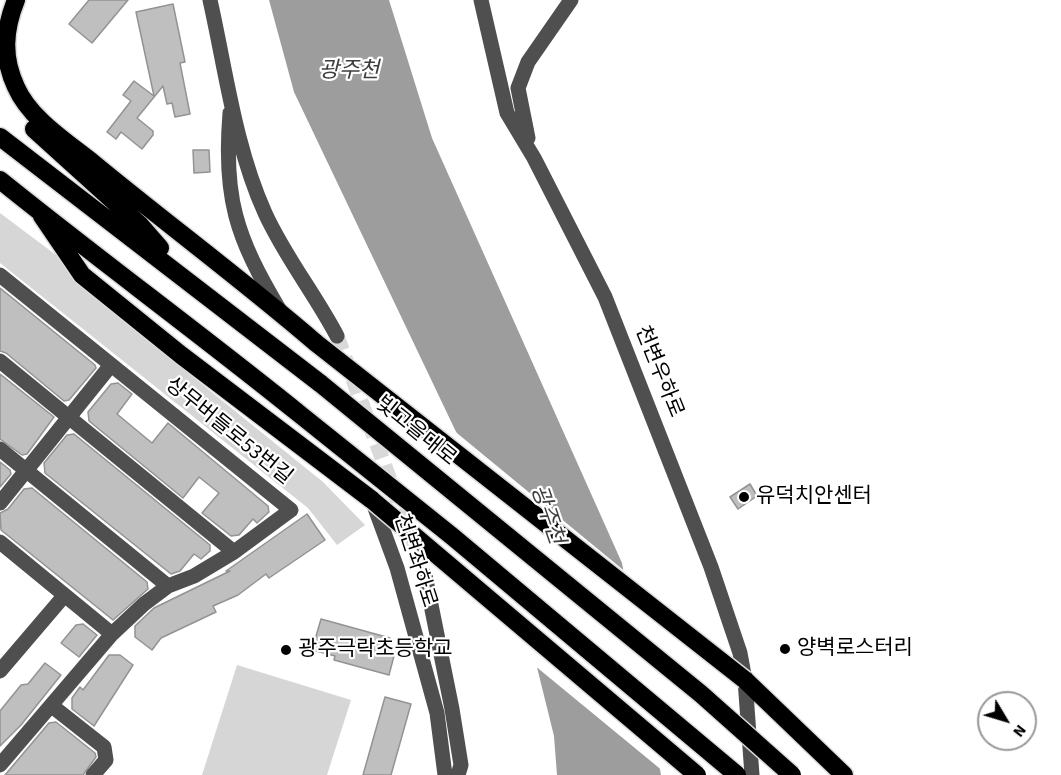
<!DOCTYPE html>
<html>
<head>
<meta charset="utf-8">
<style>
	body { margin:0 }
	#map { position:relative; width:1061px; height:775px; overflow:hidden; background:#fff; font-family:"Source Sans 3",sans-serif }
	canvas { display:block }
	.north { position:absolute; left:977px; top:691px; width:60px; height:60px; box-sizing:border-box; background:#fff; border:2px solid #999; border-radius:50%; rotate:128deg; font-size:16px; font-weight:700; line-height:24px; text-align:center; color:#000 }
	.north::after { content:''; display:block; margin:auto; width:21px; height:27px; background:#000; clip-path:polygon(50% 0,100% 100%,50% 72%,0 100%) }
</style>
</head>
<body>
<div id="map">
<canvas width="1061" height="775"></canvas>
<div class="north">N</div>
</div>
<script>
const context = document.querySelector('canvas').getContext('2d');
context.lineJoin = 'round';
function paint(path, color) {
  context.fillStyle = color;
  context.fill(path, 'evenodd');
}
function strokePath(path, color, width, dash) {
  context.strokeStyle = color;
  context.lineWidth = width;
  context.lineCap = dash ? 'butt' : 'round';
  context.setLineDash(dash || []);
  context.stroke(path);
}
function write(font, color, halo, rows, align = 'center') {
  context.font = font + ' "Source Sans 3","Noto Sans KR",sans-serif';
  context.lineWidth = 4.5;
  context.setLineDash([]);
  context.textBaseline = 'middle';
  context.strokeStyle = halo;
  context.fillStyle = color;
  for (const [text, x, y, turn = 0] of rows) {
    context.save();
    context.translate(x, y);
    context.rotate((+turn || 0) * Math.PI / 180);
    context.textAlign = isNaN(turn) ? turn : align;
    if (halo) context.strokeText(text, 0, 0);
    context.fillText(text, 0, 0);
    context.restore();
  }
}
const green = new Path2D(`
	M0,213L56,255L79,285L323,482L365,525L337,545L308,508L0,263Z
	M237,665L351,700L327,775H202Z`);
const water = new Path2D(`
	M269,0H389L432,138L622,563L661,775H557L554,736L528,631L458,436L294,92Z`);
const pier = new Path2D(`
	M452,429L627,573L664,772L534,665L526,631Z`);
const building = new Path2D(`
	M89,0H128L92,43L69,24Z
	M173,4L185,62L180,63L190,114L175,117L172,103L167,104L163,86L137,118L153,131V135L142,149L121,132L116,139L107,132L131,101L123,95L134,81L154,96L136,12Z
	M193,150H209L210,172L194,173Z
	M0,288L95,365L96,368L69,400L64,401L6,353L0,351Z
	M0,374L54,417L27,454L22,455L0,439Z
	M118,383L132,394L117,414L152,443L168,423L268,506L269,512L257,523L253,519L239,535L231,536L202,513L219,493L199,477L183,498L89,421L88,412L111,384Z
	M74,434L210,545V551L201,559L194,554L180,571L171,574L45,473L44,463L67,435Z
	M0,462L10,470L11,474L0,487Z
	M750,484L757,496L738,509L730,497Z
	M32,488L147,582L148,589L113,620L1,530L0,513L8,509L24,489Z
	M307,514L325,540L269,578L266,574L238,595L213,606L216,612L161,638L152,650L135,637V626L154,608L230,571H226Z
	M321,619L390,638L387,650L395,652L389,675L334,660L335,656L312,650Z
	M83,624L97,635L79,657L61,643L76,625Z
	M109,655H120L133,665L94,726L72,709V698L80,687L83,690Z
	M45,663L61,675L21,725L0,746V711L21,685L28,684Z
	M385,697L411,704L391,775H363Z
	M56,722L95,753L96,757L83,775H5L49,723Z`);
const minorTunnel = new Path2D(`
	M337,336L425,575`);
const minor = new Path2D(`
	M210,0C226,71 235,147 265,213C285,257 315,294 337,336
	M481,0L507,113L534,158L605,297L711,567L740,653L745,680L752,775
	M230,113C223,197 236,237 279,309
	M528,138L518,88L528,62L571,0
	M0,275L291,510L234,552L194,576L168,586L144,604L112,634L0,765
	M0,361L234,552
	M0,449L168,586
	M372,500L397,568L437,713L445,775
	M0,503L111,365
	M0,542L112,634
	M425,575L452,709L461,765L458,775
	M0,671L64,596
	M52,706L104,747L106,760L93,775`);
const highway = new Path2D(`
	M16,0C4,30 2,57 16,87C30,119 67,142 93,163C167,224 244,281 316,343
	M34,129L140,225L160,248
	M0,137L321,384
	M0,180C98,259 199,333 297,412
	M42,216L82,275L181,355L372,500
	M745,680L844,775`);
const highwayBridge = new Path2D(`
	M316,343L745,680
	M321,384L701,694L792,775
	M297,412L453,537L737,775
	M372,500L697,775`);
const markers = [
	[744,497,6,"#000"],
	[785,649,6,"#000"],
	[286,650,6,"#000"]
];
const streetNames = [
	["천변우하로",658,372,68],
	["상무버들로53번길",228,432,39],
	["빛고을대로",415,432,39],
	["천변좌하로",414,561,72]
];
const poiNames = [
	["유덕치안센터",756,497],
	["양벽로스터리",797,649],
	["광주극락초등학교",298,650]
];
const waterNames = [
	["광주천",349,72],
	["광주천",546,515,71]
];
paint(green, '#d6d6d6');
paint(water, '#9d9d9d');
paint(pier, '#fff');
paint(building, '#bfbfbf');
strokePath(building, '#939393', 1.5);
strokePath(minorTunnel, '#d9d9d9', 15, [15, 8]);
strokePath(highway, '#dbdbdb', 21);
strokePath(minor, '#4f4f4f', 15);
strokePath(highway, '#000', 18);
strokePath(highwayBridge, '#dbdbdb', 21, []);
strokePath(highwayBridge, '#000', 18);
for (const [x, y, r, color] of markers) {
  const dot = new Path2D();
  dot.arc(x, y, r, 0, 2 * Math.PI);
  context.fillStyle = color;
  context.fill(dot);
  strokePath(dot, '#fff', 2);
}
write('21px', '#000', '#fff', streetNames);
write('21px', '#000', '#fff', poiNames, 'left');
write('italic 22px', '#3e3e3e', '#fff', waterNames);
</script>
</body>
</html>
